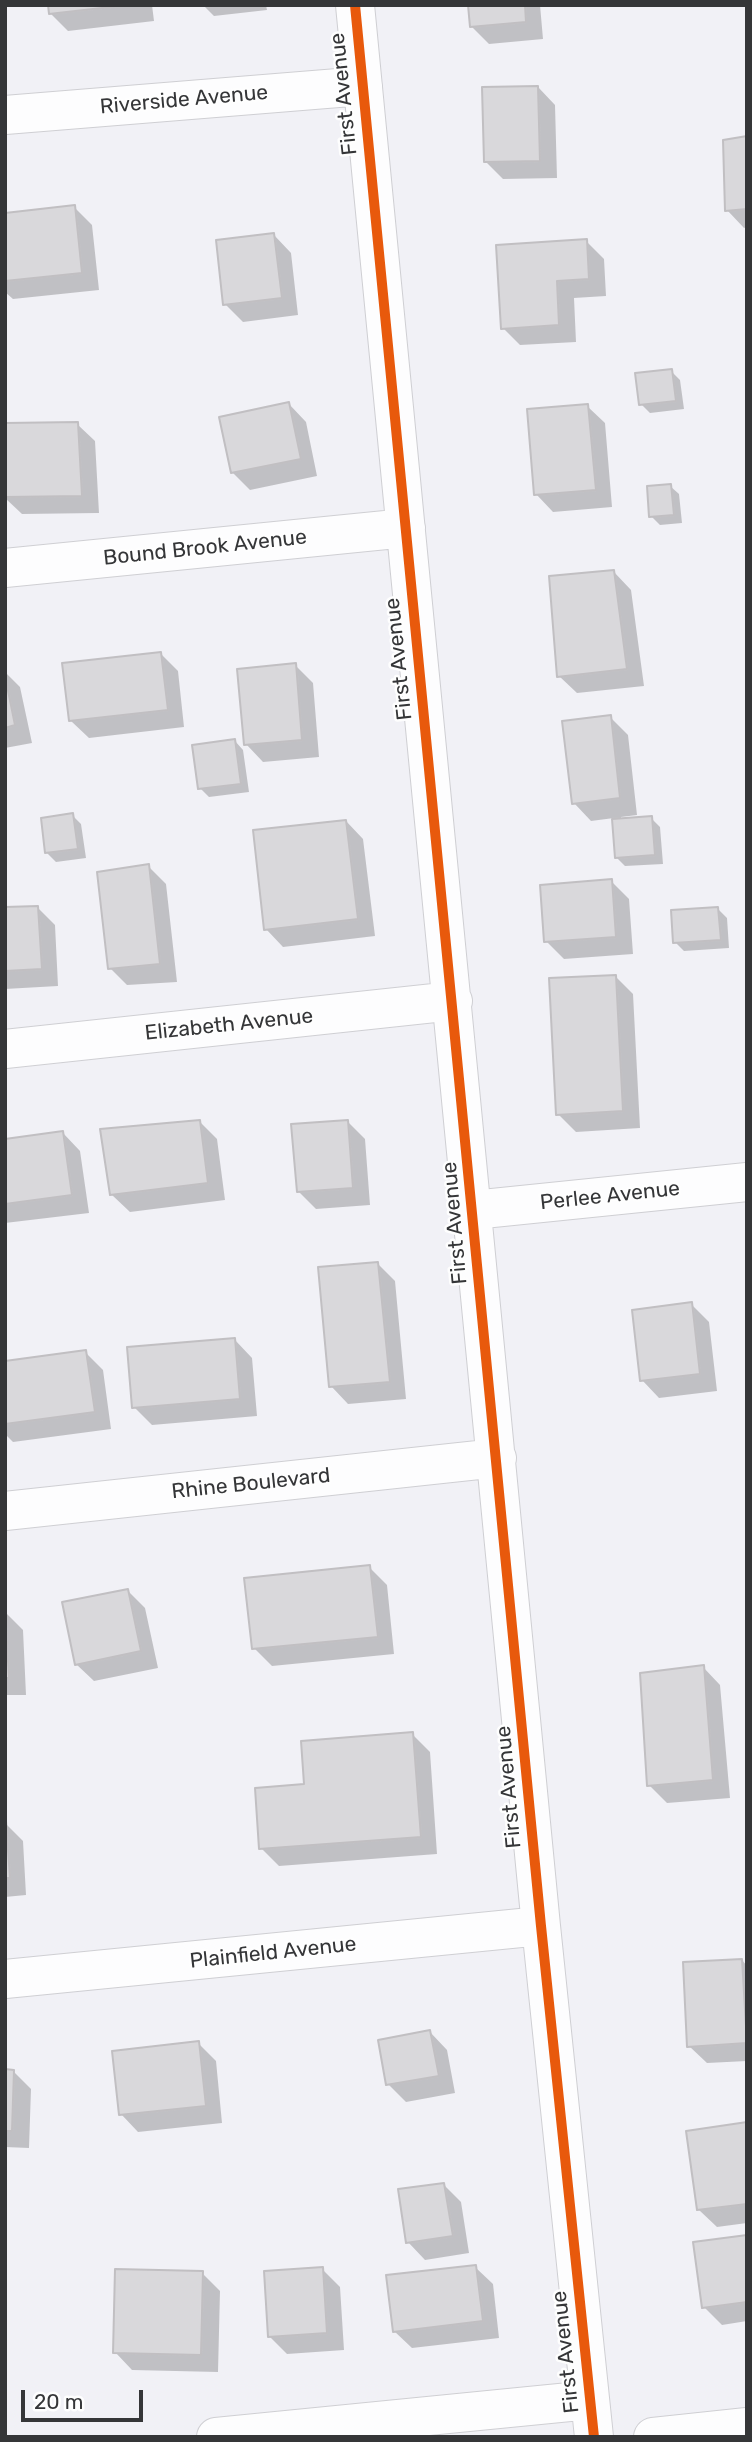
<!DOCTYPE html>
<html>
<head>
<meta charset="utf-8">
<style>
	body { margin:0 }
	#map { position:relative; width:752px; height:2442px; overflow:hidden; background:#f1f1f6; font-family:Rubik,sans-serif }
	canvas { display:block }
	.frame { position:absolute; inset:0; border:7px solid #353638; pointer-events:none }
	.scale { position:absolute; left:21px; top:2390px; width:122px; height:32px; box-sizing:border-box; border:4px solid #353638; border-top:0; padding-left:9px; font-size:21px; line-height:24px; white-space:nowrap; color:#353638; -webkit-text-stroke:5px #fefefe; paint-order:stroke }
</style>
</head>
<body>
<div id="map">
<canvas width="752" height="2442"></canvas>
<div class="frame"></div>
<div class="scale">20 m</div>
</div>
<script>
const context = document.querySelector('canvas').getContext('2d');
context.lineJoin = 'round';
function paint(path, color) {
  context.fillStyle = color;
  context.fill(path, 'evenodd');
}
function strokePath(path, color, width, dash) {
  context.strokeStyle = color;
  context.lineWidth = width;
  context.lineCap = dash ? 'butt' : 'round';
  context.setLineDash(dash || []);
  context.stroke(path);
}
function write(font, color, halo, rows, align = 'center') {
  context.font = font + ' Rubik,sans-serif';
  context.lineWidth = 5;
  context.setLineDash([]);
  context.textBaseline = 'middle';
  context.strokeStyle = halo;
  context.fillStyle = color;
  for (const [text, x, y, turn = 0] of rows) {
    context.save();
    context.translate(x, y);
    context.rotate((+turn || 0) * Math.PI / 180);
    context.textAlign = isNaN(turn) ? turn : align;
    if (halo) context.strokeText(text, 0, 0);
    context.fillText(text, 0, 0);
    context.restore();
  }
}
const shadow = new Path2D(`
	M50,5H152L154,21L68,31L50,13Z
	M203,5H266L267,10L214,16Z
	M470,5H540L543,39L489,44L471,26Z
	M538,87L555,105L557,178L503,179L485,161Z
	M747,138V227L744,228L727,210Z
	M74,207L92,225L99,290L13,299L5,292V215Z
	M274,235L291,253L298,315L243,322L225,304Z
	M586,241L604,259L606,296L574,298L576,342L520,345L503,328Z
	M671,371L680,380L684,409L650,413L641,404Z
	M289,404L306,422L317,476L250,490L232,472Z
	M587,406L605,423L612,507L553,512L536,494Z
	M77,424L95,441L99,513L22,514L5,498L6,425Z
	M670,486L679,494L682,523L660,525L651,516Z
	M614,572L631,590L644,686L577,693L559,676Z
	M160,653L178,671L184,727L89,738L71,721Z
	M295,665L313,683L319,757L263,762L246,744Z
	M5,672L20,687L32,743L5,748Z
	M610,717L628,735L637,815L621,817V820L651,818L660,827L663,864L625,866L616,857L614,818L591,821L574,803Z
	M235,741L243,750L249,792L209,797L200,788Z
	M72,815L81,824L86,858L56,862L47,853Z
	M346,821L363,839L375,936L283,947L266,929Z
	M148,866L166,884L177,982L127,985L110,968Z
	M611,881L629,899L633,954L564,959L546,941Z
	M37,907L55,925L58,986L5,989V909Z
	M718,909L727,918L729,948L684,951L675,942Z
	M615,976L633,994L640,1128L576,1132L558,1114Z
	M199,1121L217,1139L225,1200L130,1212L112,1195Z
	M347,1121L365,1139L370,1205L316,1209L298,1191Z
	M63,1133L80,1151L89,1213L5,1223V1140Z
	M378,1264L395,1281L406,1399L348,1404L331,1386Z
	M691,1304L709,1322L717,1391L659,1398L642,1380Z
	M235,1340L252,1358L257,1416L152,1425L134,1407Z
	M85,1352L103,1370L111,1429L13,1442L5,1434V1363Z
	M369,1567L387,1585L394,1654L272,1666L254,1648Z
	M128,1591L145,1608L158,1668L94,1681L76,1664Z
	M5,1612L23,1630L26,1695H5Z
	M703,1667L720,1685L730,1798L667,1803L649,1785Z
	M412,1734L430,1752L437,1854L279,1866L261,1848L306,1785Z
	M5,1823L23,1841L26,1895L5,1897Z
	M742,1960L747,1966V2061L707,2063L689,2046Z
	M430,2032L447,2050L455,2093L406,2102L388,2084Z
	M198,2043L216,2061L222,2123L138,2132L121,2114Z
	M5,2071H13L31,2089L29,2148L5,2147Z
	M747,2124V2223L717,2227L699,2210Z
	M444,2185L461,2202L469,2253L425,2260L408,2242Z
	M747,2236V2321L722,2325L704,2307Z
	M475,2267L493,2284L499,2338L412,2348L394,2331Z
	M322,2269L340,2287L344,2350L287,2354L269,2336Z
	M202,2273L220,2291L218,2372L132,2370L115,2352Z`);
const building = new Path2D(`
	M48,5H128L49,14Z
	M468,5H525L526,22L470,27Z
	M538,86L540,161L484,162L482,87Z
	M747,136V209L725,211L723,140Z
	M75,205L82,273L5,281V213Z
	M274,233L282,298L223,305L216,240Z
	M587,239L589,279L557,281L559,325L501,329L496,245Z
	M672,369L676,401L639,405L635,373Z
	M289,402L301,459L231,473L219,417Z
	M588,404L596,490L534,495L527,409Z
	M78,422L82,496L5,497V423Z
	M671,484L674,515L649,517L647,486Z
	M614,570L627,669L557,677L549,576Z
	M161,652L168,710L69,721L62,663Z
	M296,663L302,740L244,745L237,669Z
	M5,676L15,725L5,728Z
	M611,715L620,798L572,804L562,721Z
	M235,739L241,784L198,789L192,745Z
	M73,813L78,849L45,853L41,818Z
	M652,816L655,855L615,858L612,819Z
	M346,820L358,919L264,930L253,830Z
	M149,864L160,964L108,969L97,872Z
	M612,879L616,937L544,942L540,885Z
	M38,906L42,969L5,971V907Z
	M718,907L721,940L673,943L671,910Z
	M616,975L623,1111L556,1115L549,978Z
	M200,1120L208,1183L110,1195L100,1129Z
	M348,1120L353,1188L297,1192L291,1124Z
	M63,1131L72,1195L5,1204V1139Z
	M378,1262L390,1382L329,1387L318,1267Z
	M692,1302L700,1374L640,1381L632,1310Z
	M235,1338L240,1399L132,1408L127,1347Z
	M86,1350L95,1412L5,1424V1361Z
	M370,1565L378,1637L252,1649L244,1578Z
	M128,1589L141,1651L75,1665L62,1602Z
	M5,1611L9,1678H5Z
	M704,1665L713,1780L647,1786L640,1673Z
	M413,1732L421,1837L259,1849L255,1788L304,1784L301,1741Z
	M6,1821L10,1878H5V1821Z
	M742,1959L747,2043L687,2047L683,1962Z
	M430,2030L439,2076L386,2085L378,2040Z
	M199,2041L206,2106L119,2115L112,2051Z
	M5,2069L14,2070L12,2131H5Z
	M747,2122V2204L697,2210L686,2131Z
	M444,2183L453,2236L406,2243L398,2189Z
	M747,2235V2302L702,2308L693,2242Z
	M476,2265L483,2321L393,2332L386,2275Z
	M323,2267L327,2333L268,2337L264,2271Z
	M115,2269L203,2271L201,2355L113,2353Z`);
const minor = new Path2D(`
	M355,5L541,1926L594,2437
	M5,115L363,86
	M5,568L406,528
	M5,1049L453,1001
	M473,1210L747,1182
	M5,1511L497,1458
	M5,1979L541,1926
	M216,2437L590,2400
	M653,2437L747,2427`);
const cycleway = new Path2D(`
	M355,5L541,1926L594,2437`);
const streetNames = [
	["First Avenue",344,94,-96],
	["Riverside Avenue",184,100,-5],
	["Bound Brook Avenue",205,548,-6],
	["First Avenue",399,659,-96],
	["Elizabeth Avenue",229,1025,-6],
	["Perlee Avenue",610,1196,-6],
	["First Avenue",455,1223,-95],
	["Rhine Boulevard",251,1484,-6],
	["First Avenue",509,1787,-95],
	["Plainfield Avenue",273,1953,-6],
	["First Avenue",566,2352,-96]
];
paint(shadow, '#0003');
paint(building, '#d9d8db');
strokePath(building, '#c1bfc2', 2);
strokePath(minor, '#cfcfd3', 40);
strokePath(minor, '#fdfdfe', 38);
strokePath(cycleway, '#e8590c', 10);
write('21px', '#353638', '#fefefe', streetNames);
</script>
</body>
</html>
